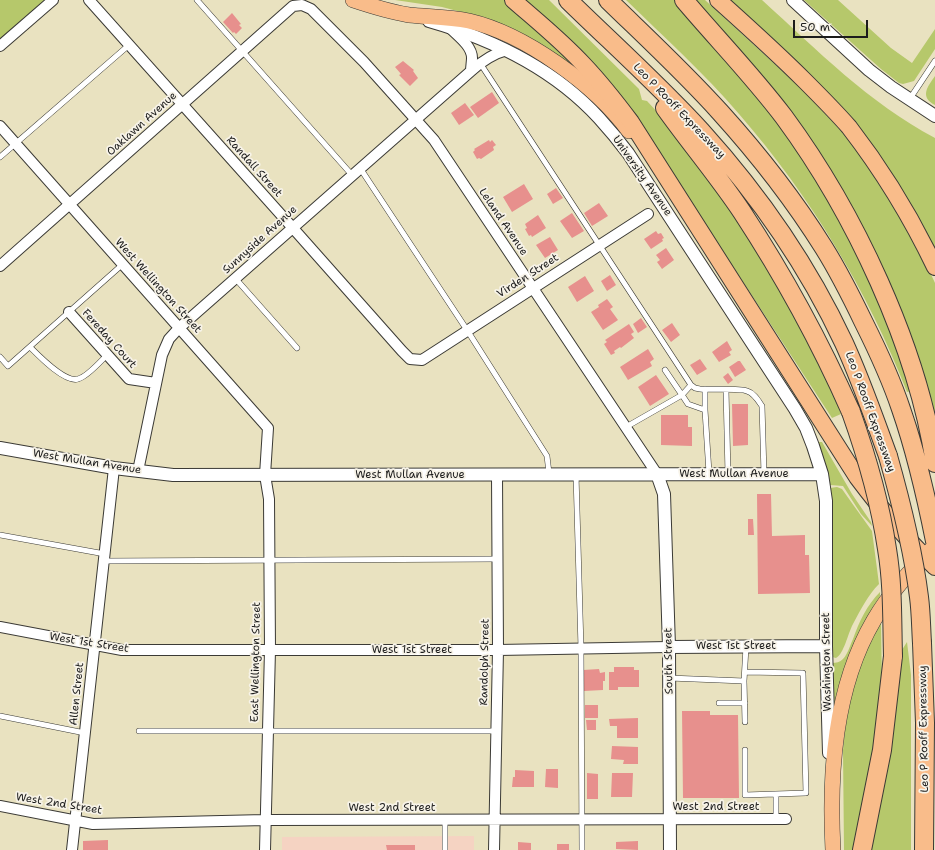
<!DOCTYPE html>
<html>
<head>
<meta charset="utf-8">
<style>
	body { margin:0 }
	#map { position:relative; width:935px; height:850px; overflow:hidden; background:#e9e2c0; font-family:"Shantell Sans",sans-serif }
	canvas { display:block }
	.scale { position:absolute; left:793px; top:20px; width:75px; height:18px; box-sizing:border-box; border:2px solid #1c1c1c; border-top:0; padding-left:5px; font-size:12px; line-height:14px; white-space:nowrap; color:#1c1c1c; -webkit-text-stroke:3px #f7f3e8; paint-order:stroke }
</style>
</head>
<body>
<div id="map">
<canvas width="935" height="850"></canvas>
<div class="scale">50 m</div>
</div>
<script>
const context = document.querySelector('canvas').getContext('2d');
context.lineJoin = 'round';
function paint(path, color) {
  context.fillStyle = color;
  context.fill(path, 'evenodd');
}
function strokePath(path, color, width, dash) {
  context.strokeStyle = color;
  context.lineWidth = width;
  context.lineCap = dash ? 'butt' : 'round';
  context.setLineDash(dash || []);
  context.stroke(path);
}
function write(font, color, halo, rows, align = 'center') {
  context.font = font + ' "Shantell Sans",sans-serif';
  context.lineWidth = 3.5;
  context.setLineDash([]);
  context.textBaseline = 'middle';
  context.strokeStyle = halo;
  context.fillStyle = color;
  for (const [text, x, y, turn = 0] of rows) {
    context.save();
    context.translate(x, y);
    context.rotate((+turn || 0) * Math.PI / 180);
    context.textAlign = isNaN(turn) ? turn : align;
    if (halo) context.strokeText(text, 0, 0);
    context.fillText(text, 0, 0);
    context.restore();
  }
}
const built = new Path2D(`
	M474,836V850H282V837Z`);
const green = new Path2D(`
	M0,0H45L0,40Z
	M395,0H506L593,83L465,13L442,7Z
	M522,0H549L639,89L642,100L647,101L661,116L709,176L776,279L827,378L841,414L832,418L649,138Z
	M626,0H675L734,66L793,142L846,229L882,306L911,391L907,392C867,290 811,197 739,114C704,73 664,37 626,0Z
	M692,0H705L803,90L844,134L876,177L921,253L935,283V429L880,271Z
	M725,0H762C817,50 869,103 935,138V253L880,162Z
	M804,0H838L891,48L912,63L935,29V49L914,81L903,84L899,83L881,69Z
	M935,76V105C919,97 928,86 935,76Z
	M819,442H822L852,494L871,522L872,526L861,514L843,486L830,485L824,461L818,444Z
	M837,487L842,489L854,506L872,531L879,584C868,595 860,611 853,624C848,633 844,654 836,658L832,657L833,530L832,503L830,488Z
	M880,592V596L862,626L845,666L834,718L832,663C836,663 840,662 843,659C848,654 850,645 853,639C859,622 867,605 880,592Z
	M881,621L882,685L878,734L855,850H844L843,750L846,721L851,692L867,644Z
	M907,642L911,675V850H867L900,653Z`);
const building = new Path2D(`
	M232,13L241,24L239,25L242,28L236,34L234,32L233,33L223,22Z
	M403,61L414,70L413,71L418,78L410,86L399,75L401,74L395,67Z
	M492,92L499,103L478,118L470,107Z
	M465,103L474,115L459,125L451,113Z
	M489,140L490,142L492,140L496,145L493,147L494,150L481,159L479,158L477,159L473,152L475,150L474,149Z
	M524,184L533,199L512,212L503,197Z
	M556,188L563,198L553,204L547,194Z
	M599,203L608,216L592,226L584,213Z
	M572,213L584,231L572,238L560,221Z
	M538,215L546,228L532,237L531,235L529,236L525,229L527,228L525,224Z
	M656,231L658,234L661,233L664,238L662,239L663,241L651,249L644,239Z
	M550,237L558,250L545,258L536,245Z
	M666,248L674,260L662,269L657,262L660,260L656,255Z
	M610,275L616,285L607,291L601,281Z
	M585,276L594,291L577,302L568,287Z
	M607,299L613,307L610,309L618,320L603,330L591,312L599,307L598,305Z
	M641,318L647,327L638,333L633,324Z
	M672,323L680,335L671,342L662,330Z
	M629,324L634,332L631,334L634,338L621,348L620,347L614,351L615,353L611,355L604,344L607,342L605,340Z
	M727,341L732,350L729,352L731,355L719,362L712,352Z
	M648,349L654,359L650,362L652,366L628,380L620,367Z
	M700,359L707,369L697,375L690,365Z
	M738,361H740L746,370L735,377L729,367Z
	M728,373L733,380L728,384L723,377Z
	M656,375L669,394L650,406L638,387Z
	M732,404H748V445L733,446Z
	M661,415H688V427H692V446L661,445Z
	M757,494H771L772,536L805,535V555H809L810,593L758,594Z
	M748,519H753L754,535H748Z
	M614,667H634V670H639V687H618V690H609V672H614Z
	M599,669L600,673L605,672V681H603V690L584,691L583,670Z
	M585,705H598V718H585Z
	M682,711H710V715H738L739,798H683Z
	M638,718V738H617V726H610L609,719Z
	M586,720H596V730H587Z
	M612,746L638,747V764H623L624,760L611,759Z
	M546,769H558V788L545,787Z
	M515,770L534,771V787H512L513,777H515Z
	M587,773L598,774V799H587Z
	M612,773H633L632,797H611Z
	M108,840V850H83V841Z
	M638,841V850L616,849V842Z
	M518,842L531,843V850H518Z
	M557,844H569V850H557Z
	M386,845H415V850H387Z`);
const service = new Path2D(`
	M197,0L352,175
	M480,63L691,385L695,388L700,389C711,390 740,388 747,391C754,393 758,400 762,406L764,474
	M909,100L935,61
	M0,157L129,45
	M360,168L467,330L547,456L549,473
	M235,278L297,348
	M30,347C39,356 65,383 78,379C87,377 100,362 107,355
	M0,357L8,366L123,264
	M665,370L682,395L691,385
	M705,389V410
	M726,390L728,474
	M626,427L682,395L688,404L705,410L709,473
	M576,475L581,648L582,850
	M0,535L105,554
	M104,561L497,559
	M669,678L744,681L746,647
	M744,681L745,722
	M719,703H745
	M0,716L85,733
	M139,731H496
	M745,750V795L806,793L803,673L745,672
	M776,794V819
	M445,850V820`);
const minor = new Path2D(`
	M89,0L292,227L402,351L410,359L422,360L648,214
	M450,28C458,36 472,46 472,58C472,62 471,67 471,71
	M0,46L53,0
	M0,126L268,428L265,475L269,499L270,650L265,850
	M0,266L293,6L302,5L311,9L364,62L434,140L657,474
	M69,312L129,379L156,383
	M138,471L162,355L169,339L179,328L471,71C482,61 492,54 507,50
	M0,627L122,650H498L669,647
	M0,806L93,824L265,820L786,819
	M72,850L114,468
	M494,850L498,650L497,475`);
const tertiary = new Path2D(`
	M793,0L869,70L891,87L935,116
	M429,21C492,39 554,69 599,118C609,129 619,141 628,153L795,409L806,428L813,446L822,474L826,501V646L829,753
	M0,448L114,468L173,475L822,474
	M657,474L664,494L669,647L670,850
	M669,647L826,646`);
const primary = new Path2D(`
	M353,0C371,6 390,12 409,15C429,17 449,17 469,21C525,34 595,85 629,131
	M833,850C829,774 834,688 874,620C890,593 912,568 935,546`);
const trunk = new Path2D(`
	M513,0C537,21 562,41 584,65C601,83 616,102 631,122L857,477C881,509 906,539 935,567
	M718,0C747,26 777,53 805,81C820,96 835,111 849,127C883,171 911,217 935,267`);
const motorway = new Path2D(`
	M568,0C612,43 659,85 701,131C758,194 808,266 844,343C861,380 874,418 888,456
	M608,0C646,37 685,73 720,112C758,154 794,200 824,248C839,272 852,298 864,323C878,351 891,379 901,409C916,452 926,496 935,541
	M684,0C717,39 753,76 784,117C854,212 917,345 935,463
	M665,108C690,143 718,176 742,212C784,276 820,342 851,412
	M922,643L925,723L924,850
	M862,850L882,750L893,656`);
const motorwayBridge = new Path2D(`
	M851,412C867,457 880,502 887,549C893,585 892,620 893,656
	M888,456C901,502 913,549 919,597C921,612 921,627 922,643`);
const streetNames = [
	["Leo P Rooff Expressway",679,111,46],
	["Oaklawn Avenue",142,124,-42],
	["Randall Street",254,167,48],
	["University Avenue",642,176,55],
	["Leland Avenue",503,222,56],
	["Sunnyside Avenue",260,240,-42],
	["Virden Street",528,276,-33],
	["West Wellington Street",158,286,48],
	["Fereday Court",109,339,48],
	["Leo P Rooff Expressway",870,412,70],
	["West Mullan Avenue",87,462,9],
	["West Mullan Avenue",734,474],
	["West Mullan Avenue",410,475],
	["West 1st Street",89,643,9],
	["West 1st Street",736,646],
	["West 1st Street",412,650],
	["South Street",669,661,-91],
	["East Wellington Street",256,662,-89],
	["Randolph Street",485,662,-89],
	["Washington Street",827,662,-91],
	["Allen Street",77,694,-84],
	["Leo P Rooff Expressway",924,729,-91],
	["West 2nd Street",59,804,9],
	["West 2nd Street",716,807],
	["West 2nd Street",392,808]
];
paint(built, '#f5d3c2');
paint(green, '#b6c86b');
paint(building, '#e7908d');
strokePath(service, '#3b3a35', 6);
strokePath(minor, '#3b3a35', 12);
strokePath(tertiary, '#3b3a35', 14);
strokePath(primary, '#3b3a35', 16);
strokePath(trunk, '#3b3a35', 18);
strokePath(motorway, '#3b3a35', 20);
strokePath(service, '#fff', 5);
strokePath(minor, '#fff', 10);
strokePath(tertiary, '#fff', 12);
strokePath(primary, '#f9bc8a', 15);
strokePath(trunk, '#f9bc8a', 16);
strokePath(motorway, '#f9bc8a', 18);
strokePath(motorwayBridge, '#3b3a35', 20, []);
strokePath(motorwayBridge, '#f9bc8a', 18);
write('11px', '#1c1c1c', '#f7f3e8', streetNames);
</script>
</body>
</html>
